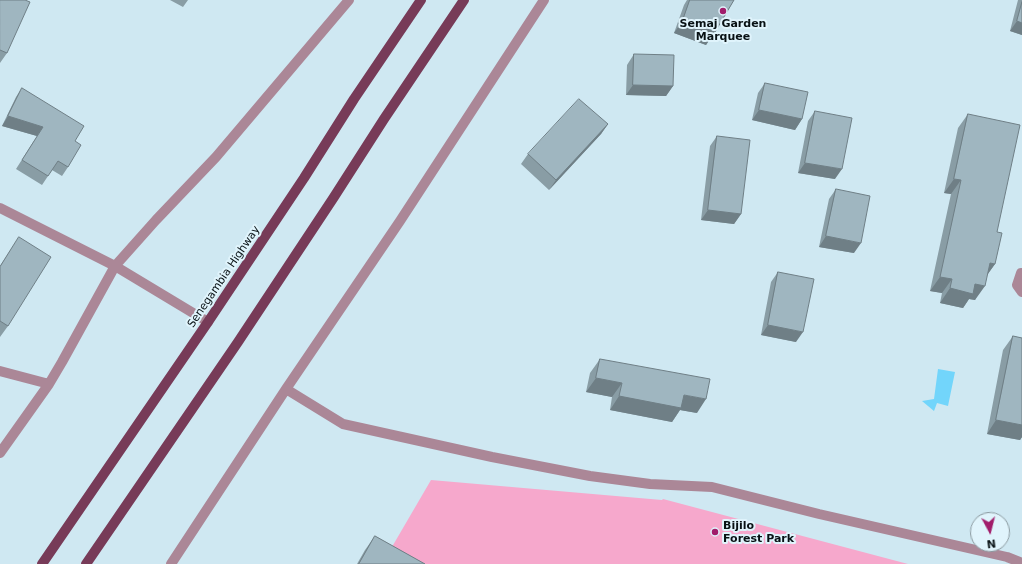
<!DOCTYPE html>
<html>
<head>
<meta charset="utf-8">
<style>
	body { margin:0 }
	#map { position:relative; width:1022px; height:564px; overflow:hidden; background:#cfe8f2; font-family:"DejaVu Sans",sans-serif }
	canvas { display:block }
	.north { position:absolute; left:970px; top:512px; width:40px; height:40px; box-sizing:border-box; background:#e0f4fc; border:1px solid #8a999f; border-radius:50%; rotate:173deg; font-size:11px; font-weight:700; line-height:16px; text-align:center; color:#081114 }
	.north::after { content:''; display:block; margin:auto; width:14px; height:18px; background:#a11d6b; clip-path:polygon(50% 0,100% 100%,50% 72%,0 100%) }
</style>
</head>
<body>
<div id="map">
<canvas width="1022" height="564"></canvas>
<div class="north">N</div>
</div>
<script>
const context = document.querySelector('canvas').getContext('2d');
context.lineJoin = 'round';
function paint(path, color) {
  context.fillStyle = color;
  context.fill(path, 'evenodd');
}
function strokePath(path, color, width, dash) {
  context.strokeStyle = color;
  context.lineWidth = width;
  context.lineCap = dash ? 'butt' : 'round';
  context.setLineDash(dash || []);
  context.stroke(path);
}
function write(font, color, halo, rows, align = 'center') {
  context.font = font + ' "DejaVu Sans",sans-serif';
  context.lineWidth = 4;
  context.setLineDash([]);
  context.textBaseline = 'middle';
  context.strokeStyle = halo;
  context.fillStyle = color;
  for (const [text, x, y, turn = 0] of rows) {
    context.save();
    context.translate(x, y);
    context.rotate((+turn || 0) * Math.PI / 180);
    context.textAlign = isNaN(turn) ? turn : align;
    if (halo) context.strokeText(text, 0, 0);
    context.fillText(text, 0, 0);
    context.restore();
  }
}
const green = new Path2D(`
	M431,480L662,500L663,499L908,564H382Z`);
const water = new Path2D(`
	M938,369L955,372L948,406L937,403L934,411L922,401L934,399Z`);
const minor = new Path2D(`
	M0,208L115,266L208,322
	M1022,273H1021L1017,285L1022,292
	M0,371L49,384
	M286,389L343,424L492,457L590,476L650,484L712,487L819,514L1007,557L1022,563
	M0,453L49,384L62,362L115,266L156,220L216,157L349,0
	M171,564L286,389L400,221L544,0`);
const major = new Path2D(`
	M42,564L208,322L304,178L354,99L421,0
	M86,564L238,342L334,197L384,119L464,0`);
const wall = new Path2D(`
	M0,0L7,53L0,63Z
	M170,0H188L183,7Z
	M687,0H734L706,45L674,33L684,5Z
	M1018,0H1022V35L1010,31Z
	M634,54L673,86L666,96L626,95L627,65Z
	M765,83L802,119L795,130L752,120L758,93Z
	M22,88L75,141L68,167L62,176L52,170L42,185L16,169L37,136L2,126L16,97Z
	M815,111L835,179L798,173L808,121Z
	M968,114L997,232L995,264L987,275L975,300L969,299L963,308L940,303L942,293L930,291L951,194L944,193L958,128Z
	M608,124L601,134L549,190L521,164L528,154Z
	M717,136L741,214L734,224L701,220L710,146Z
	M836,189L854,253L819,247L829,199Z
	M19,237L8,326L0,337V266Z
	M778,272L796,342L761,335L771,282Z
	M1013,336L1022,338V437L1020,440L987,434L1003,350Z
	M600,359L697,413L680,410L672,422L610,410L612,397L586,392L590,373Z
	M375,536L425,564H357L365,550Z`);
const shadedWall = new Path2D(`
	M683,20L715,32L706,45L674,33Z
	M1017,21L1022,23V35L1010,31Z
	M633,85L673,86L666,96L626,95Z
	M759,110L802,119L795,130L752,120Z
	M8,116L43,127L37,136L2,126Z
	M608,124L601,134L549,190L556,180Z
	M805,163L842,169L835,179L798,173Z
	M954,179L961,180L951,194L944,193Z
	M708,210L741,214L734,224L701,220Z
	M826,236L861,243L854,253L819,247Z
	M990,263L995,264L985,278Z
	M940,277L952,279L942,293L930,291Z
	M975,284L985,286L975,300L969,299L963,308L940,303L950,288Z
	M768,325L803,332L796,342L761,335Z
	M596,378L622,383L612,397L586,392Z
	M684,395L706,399L697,413L680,410L672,422L610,410L619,396Z
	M996,420L1022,425V437L1020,440L987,434Z`);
const building = new Path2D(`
	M0,0H25L30,2L7,53L0,50Z
	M690,0H734L715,32L683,20Z
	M1022,2V23L1017,21Z
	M634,54L674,55L673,86L633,85Z
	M765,83L808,92L802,119L759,110Z
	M22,88L84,126L75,141L81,145L68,167L58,161L48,176L22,160L43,127L8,116Z
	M579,99L608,124L556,180L528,154Z
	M815,111L852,118L842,169L805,163Z
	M968,114L1020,125L997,232L1002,233L995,264L990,263L985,286L975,284L973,294L950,288L952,279L940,277L961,180L954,179Z
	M717,136L750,140L741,214L708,210Z
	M836,189L870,196L861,243L826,236Z
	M19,237L51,257L8,326L0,321V267Z
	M778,272L814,279L803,332L768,325Z
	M1013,336L1022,338V425L996,420Z
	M600,359L710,379L706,399L684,395L681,408L619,396L622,383L596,378Z
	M375,536L425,564H359Z`);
const markers = [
	[723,11,4,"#a11d6b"],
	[715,532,4,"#a11d6b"]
];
const poiNames = [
	["Semaj Garden",723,24],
	["Marquee",723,37],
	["Bijilo",723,526,"left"],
	["Forest Park",723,539,"left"]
];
const streetNames = [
	["Senegambia Highway",224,277,-56]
];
paint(green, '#f6a8cc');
paint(water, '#72d5fb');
strokePath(minor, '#ab8797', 10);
strokePath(major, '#773b58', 10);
paint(wall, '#899da5');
paint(shadedWall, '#6f7f86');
paint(building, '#9fb6c0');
strokePath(building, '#6f7f86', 1);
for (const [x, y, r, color] of markers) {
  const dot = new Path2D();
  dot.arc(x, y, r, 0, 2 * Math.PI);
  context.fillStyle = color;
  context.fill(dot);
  strokePath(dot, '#e0f4fc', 1.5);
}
write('bold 11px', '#081114', '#e0f4fc', poiNames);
write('11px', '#081114', '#e0f4fc', streetNames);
</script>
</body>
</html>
